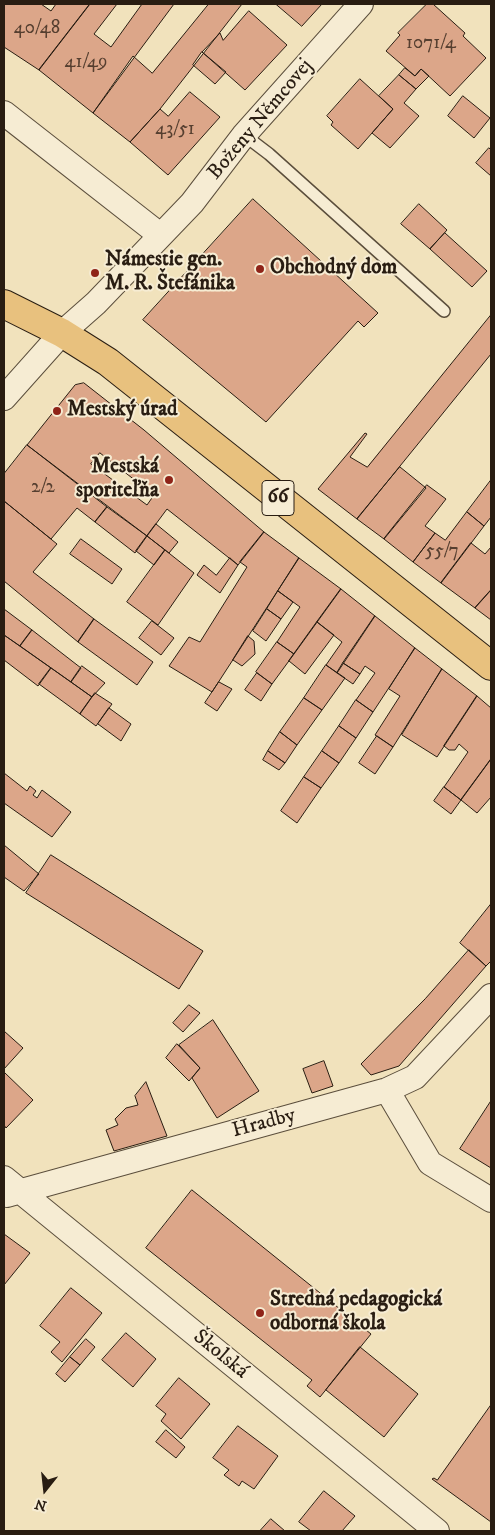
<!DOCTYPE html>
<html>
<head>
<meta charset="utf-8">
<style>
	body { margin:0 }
	#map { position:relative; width:495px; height:1535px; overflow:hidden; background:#f1e2bc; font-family:"IM FELL DW Pica",serif }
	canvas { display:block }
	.frame { position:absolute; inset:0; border:5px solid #291d12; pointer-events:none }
	.north { position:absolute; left:20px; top:1465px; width:50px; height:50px; -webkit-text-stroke:4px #f6ecd3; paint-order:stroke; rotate:196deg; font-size:14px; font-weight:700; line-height:20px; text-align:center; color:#291d12 }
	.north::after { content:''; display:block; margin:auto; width:18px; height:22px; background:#291d12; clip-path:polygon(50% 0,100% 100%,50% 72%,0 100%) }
</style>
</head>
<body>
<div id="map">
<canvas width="495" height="1535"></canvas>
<div class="frame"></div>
<div class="north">N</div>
</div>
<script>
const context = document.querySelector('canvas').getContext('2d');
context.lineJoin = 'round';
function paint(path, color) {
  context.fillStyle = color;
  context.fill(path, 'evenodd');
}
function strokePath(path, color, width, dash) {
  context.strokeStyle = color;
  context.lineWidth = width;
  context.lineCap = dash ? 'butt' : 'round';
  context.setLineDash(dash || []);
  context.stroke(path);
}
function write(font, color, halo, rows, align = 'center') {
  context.font = font + ' "IM FELL DW Pica",serif';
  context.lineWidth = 4;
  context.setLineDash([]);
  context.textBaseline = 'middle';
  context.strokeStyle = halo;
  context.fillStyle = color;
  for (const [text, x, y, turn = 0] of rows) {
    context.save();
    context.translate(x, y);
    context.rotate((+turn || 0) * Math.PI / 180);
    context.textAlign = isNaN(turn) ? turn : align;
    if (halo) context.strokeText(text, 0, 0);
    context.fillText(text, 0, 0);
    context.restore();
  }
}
const building = new Path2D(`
	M4,4H41L51,11L56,4H90L39,70L4,47Z
	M90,4H117L94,34L111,47L142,4H174L93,113L39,70Z
	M209,4H242L160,109L130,142L93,113L133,56L152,73Z
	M276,4H322L302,26Z
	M427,4H433L465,33L463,36L486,58L450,96L421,69L415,76L386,51L400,35L398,33Z
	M249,11L287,45L245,90L202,52L220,33L223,40Z
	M202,52L226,72L215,84L193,65Z
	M405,68L415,76L421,69L429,76L416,89L399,75Z
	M399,75L416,89L404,103L419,116L390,148L372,133L393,109L379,96Z
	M360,79L393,109L358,149L331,125L333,122L327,116Z
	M190,92L220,117L168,175L130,142L160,109L168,116Z
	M463,96L490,118L474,138L448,116Z
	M489,148L491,150V176L476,163Z
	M253,199L378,313L364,327L358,321L266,422L143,320Z
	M419,204L447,230L430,249L401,224Z
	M445,233L487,271L472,287L430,249Z
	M491,315V354L357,519L318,489L365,433L367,434L350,457L367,467Z
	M84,383L144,430L264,532L238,565L167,509L147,536L27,445L75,385ZM100,453L154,495L147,505L91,464Z
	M27,445L107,507L95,522L77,508L51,539L4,501V474Z
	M400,467L426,488L384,539L357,519Z
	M491,480V517L484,526L467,512Z
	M427,485L446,499L425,526L435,533L413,562L384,539Z
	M4,501L57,544L33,572L94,619L78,642L4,581Z
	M107,507L147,536L135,553L95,522Z
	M467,512L484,526L441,583L413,562L435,533L445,540Z
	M156,524L178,542L169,553L147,536Z
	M264,532L299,558L212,692L169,666L189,637L200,642L247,567L240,562Z
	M147,536L165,550L154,565L136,551Z
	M81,539L122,569L112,584L70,554Z
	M471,543L485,554L491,547V590L475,608L441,583Z
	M165,550L194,573L158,625L127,602Z
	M230,558L238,565L220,593L197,575L204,565L216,575Z
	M299,558L341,589L294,654L277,642L300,607L278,591Z
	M341,589L375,616L337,673L326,665L342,642L317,622Z
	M491,590V620L475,608Z
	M278,591L293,602L281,619L267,609Z
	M4,609L32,630L20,646L4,635Z
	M267,609L281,619L266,641L253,631Z
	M375,616L415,648L373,712L356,700L375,673L365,666L360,674L343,663Z
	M94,619L153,662L137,685L78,642Z
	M152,621L174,638L161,655L139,638Z
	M317,622L334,635L305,674L289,661Z
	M32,630L81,668L71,682L20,646Z
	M4,635L51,668L38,686L4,660Z
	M248,636L254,641L255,654L242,666L233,660Z
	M277,642L294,654L272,684L256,672Z
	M415,648L442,669L393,747L375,735L400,696L389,689Z
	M343,663L360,674L353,684L337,673Z
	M326,665L345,678L322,710L304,698Z
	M82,666L105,683L92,697L71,682Z
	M51,668L92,697L80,714L39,684Z
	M442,669L477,696L437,757L402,735Z
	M257,673L272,684L261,701L245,690Z
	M219,682L232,689L217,711L205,703Z
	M95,693L112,704L96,726L80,714Z
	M477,696L491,708V759L461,800L444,787L468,752L459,744L455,750H449L444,746Z
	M304,698L322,710L297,745L280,732Z
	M356,700L373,712L356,738L339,726Z
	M109,708L131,724L121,741L98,724Z
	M339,726L356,738L339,763L322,751Z
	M280,732L297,745L285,763L268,751Z
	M377,736L393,747L375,774L359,763Z
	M268,751L285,763L279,770L263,760Z
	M322,751L339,763L321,788L304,777Z
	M491,759V797L477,813L461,800Z
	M4,773L27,791L30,786L36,791L33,795L37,798L42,790L71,812L52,837L4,803Z
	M304,777L321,788L297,823L281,811Z
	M444,787L461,800L451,814L434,801Z
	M4,845L39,874L24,891L4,877Z
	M51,855L203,951L179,989L26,893Z
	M491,904V961L486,966L460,943Z
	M469,950L486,966L399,1066L371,1075L361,1064L425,999Z
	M189,1005L200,1013L183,1032L173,1023Z
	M213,1020L259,1091L217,1118L192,1078L200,1068L179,1045Z
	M4,1031L23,1048L4,1069Z
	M177,1044L200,1068L189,1081L166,1058Z
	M324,1061L333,1086L312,1093L303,1069Z
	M4,1072L33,1100L6,1128L4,1125Z
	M146,1082L167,1136L114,1151L106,1130L118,1125L115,1119L126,1108L138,1105L135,1096Z
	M491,1101V1168L460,1149Z
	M192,1190L371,1334L320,1397L307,1386L312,1380L146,1248Z
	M4,1234L30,1253L4,1285Z
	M71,1288L102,1313L62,1362L51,1352L60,1342L40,1326Z
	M126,1333L156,1359L133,1387L102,1360Z
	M86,1339L95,1347L80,1365L70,1357Z
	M360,1347L418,1394L384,1437L326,1390Z
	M70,1357L80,1365L65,1382L56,1374Z
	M179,1378L210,1404L181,1439L161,1421L166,1414L156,1406Z
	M491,1405V1522L432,1479L434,1478L437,1480Z
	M238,1426L278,1456L254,1489L242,1481L239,1486L224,1475L229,1470L213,1458Z
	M166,1430L185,1447L176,1458L156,1442Z
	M324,1491L355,1516L342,1531H311L299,1522Z
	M271,1519L285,1531H260Z`);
const lane = new Path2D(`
	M244,135L269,154L444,311`);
const street = new Path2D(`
	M4,113L160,235
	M4,398L62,333L96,303L192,203L244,135L361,4
	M387,1090L430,1163L491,1200
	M4,1178L437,1531
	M7,1195L387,1090L415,1077L491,996`);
const primary = new Path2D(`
	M4,304L62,333L108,362L491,666`);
const markers = [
	[260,269,5,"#8f2418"],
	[95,273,5,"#8f2418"],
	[57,411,5,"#8f2418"],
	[169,480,5,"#8f2418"],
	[260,1313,5,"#8f2418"]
];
const numberNames = [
	["40/48",37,29],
	["1071/4",431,44],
	["41/49",86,63],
	["43/51",175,130],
	["2/2",43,488],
	["55/7",442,552]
];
const shields = [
	[278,498,32]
];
const shieldNames = [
	["66",278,498]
];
const streetNames = [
	["Boženy Němcovej",261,120,-50],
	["Hradby",264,1124,-15],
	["Školská",220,1355,39]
];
const poiNames = [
	["Námestie gen.",105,261],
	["M. R. Štefánika",105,285],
	["Obchodný dom",270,269],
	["Mestský úrad",67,411],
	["Mestská",159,468,"right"],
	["sporiteľňa",159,492,"right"],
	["Stredná pedagogická",270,1301],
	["odborná škola",270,1325]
];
paint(building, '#dca689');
strokePath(building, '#291d12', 1);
strokePath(lane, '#5b4e3c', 14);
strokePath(street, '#5b4e3c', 26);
strokePath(primary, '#291d12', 30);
strokePath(lane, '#f6ecd3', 11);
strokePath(street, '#f6ecd3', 24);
strokePath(primary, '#e8c17e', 28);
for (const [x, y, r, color] of markers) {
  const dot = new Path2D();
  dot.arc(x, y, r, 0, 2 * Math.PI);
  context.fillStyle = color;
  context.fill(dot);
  strokePath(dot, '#f6ecd3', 2);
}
write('19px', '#563f30', null, numberNames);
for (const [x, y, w] of shields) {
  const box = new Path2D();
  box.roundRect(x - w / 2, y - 17.5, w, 35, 4);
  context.fillStyle = '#f6ecd3';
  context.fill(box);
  strokePath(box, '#291d12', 1);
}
write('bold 20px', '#291d12', null, shieldNames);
write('21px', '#291d12', '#f6ecd3', streetNames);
write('bold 21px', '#291d12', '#f6ecd3', poiNames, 'left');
</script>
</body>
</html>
